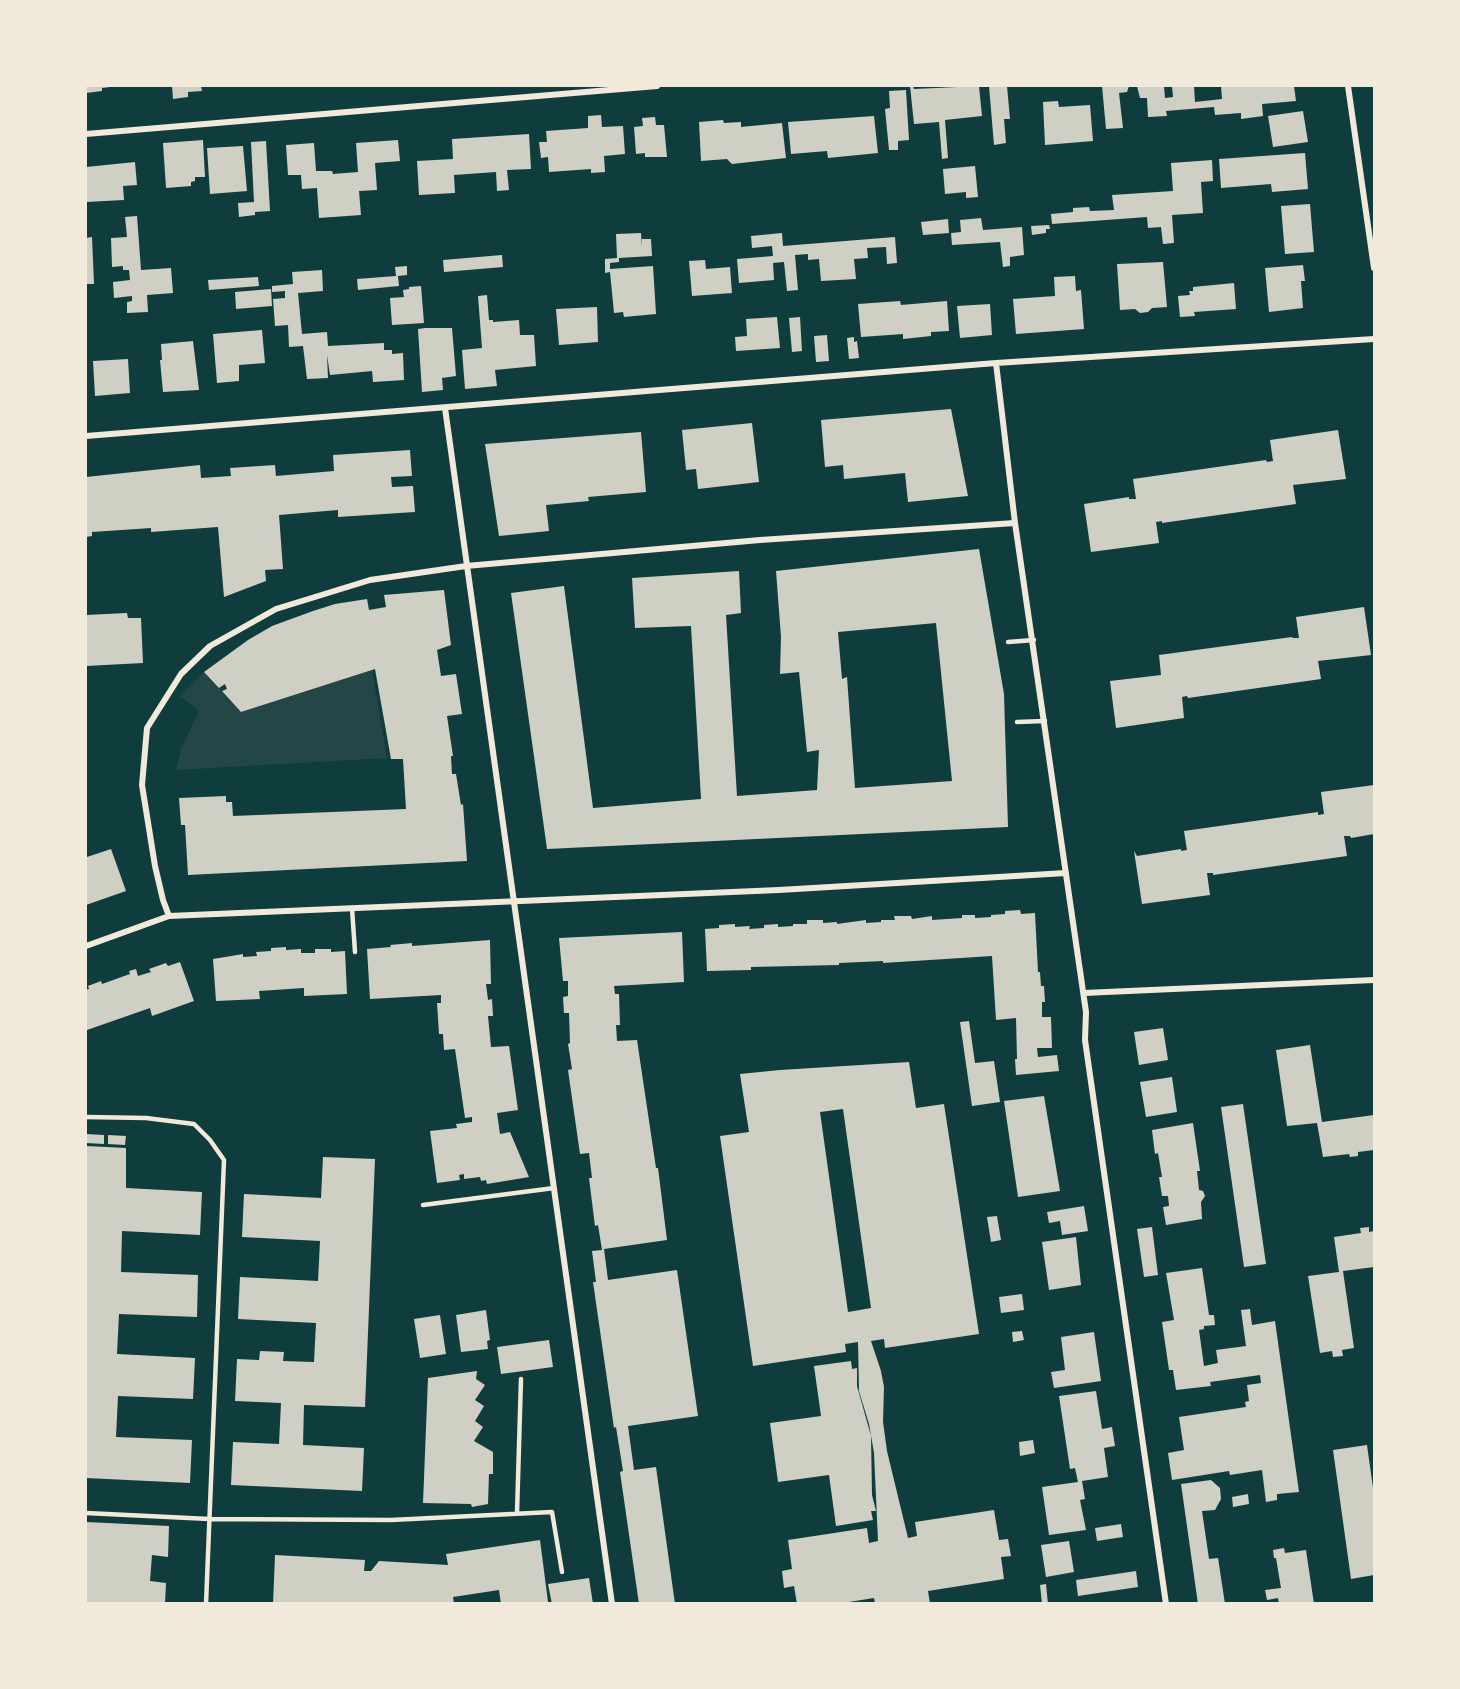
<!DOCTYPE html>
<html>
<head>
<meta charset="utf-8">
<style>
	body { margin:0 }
	#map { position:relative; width:1460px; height:1689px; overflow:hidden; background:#0f3d3e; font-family:Commissioner,sans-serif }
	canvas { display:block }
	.frame { position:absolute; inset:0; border:87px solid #f1e9da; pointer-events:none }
</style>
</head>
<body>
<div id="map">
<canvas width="1460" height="1689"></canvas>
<div class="frame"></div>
</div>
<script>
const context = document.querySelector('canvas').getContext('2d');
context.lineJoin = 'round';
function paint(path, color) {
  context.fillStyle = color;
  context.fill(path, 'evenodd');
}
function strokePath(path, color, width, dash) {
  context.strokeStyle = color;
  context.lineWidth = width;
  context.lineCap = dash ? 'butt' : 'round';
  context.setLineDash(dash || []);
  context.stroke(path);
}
const green = new Path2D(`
	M372,670L387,758L176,770L181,749L199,711L180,696L204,672L241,712Z`);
const building = new Path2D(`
	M86,86H110V87L102,88V91L86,93Z
	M172,86H201L202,91L188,92V97L173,99Z
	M910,86H913L914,89L979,86L982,116L945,120L948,158L942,159L939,122L914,124Z
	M989,86H1007L1010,119H1004L1006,143L994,145Z
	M1102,86H1129L1127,92L1119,93L1123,128L1106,129Z
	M1137,86H1164L1165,98L1173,97L1172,86H1194L1195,102L1222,99L1221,86H1294L1296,101L1262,104L1263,116L1241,119V113L1215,115L1214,107L1166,111L1167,116L1148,117L1147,98H1140Z
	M906,90L909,140L898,141V150H889L885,109L890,108L889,91Z
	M1058,101L1059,107L1090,105L1093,141L1045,145L1043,102Z
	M1303,111L1308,142L1273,147L1268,116Z
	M601,115L602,127L623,126L625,154L604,156L605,172L591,173V169L549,172L548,157L541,158L539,142H547L546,131L588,128V116Z
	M874,116L878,153L828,158L827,151L791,154L788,122Z
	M655,117L656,125H664L667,157H645V153L636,154L634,127L643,126L642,118Z
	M723,120L724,123L741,122V127L782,123L786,158L732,164L727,159L701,161L699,122Z
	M529,134L531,169L507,170L509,190L497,191L496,172L454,175L455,193L419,195L417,161L453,159L452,139Z
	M203,140L205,177H195V181L191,182V186L166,188L163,143Z
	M398,140L400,161L375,163L377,190L359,191L361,215L319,218L317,188L302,189L301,175H288L286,145L314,143L316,171H332L333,174L358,172L356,143Z
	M266,141L270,211L255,212V215L239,217L238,203L254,202L251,142Z
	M243,146L247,191L210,194L207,148Z
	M1305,153L1308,189L1272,192L1271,184L1221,188L1219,159Z
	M1212,160L1213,181L1201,182L1203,213L1172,215L1174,243L1163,244L1161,227L1148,228L1147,217L1052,224L1051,214L1073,212V208L1089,207L1090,211L1114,210L1112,195L1173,191L1171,163Z
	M135,162L137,185L123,186L124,200L86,202V167Z
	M975,166L978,197L966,198V192L945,194L943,169Z
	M1310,204L1314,252L1285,254L1281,206Z
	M137,216L141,270L171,268L173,293L147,295L148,312L127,313V302L132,301V296L114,298L113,282L130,280L129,270H123V266L112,267L111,238L127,237L125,217Z
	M981,218L983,230L1022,227L1024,255L1010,257V266L1003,267L1000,242L952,245L951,233L961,232L960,220Z
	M948,219L949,233L923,235L921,222Z
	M1049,225L1050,229H1046V233L1032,235L1031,226Z
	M641,233L642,246V239H651L652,256L619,258V262L610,263V269L653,266L656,314L624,317L623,312L614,313L610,272L605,273V259L617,258L616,234Z
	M782,233L783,246L895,237L897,263L887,264L886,247L867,248L868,258L854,259L856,279L821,281L819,259L808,260V254L795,255L798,290L787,291L784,262L773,263L774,280L739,283L737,259L773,256L772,246L752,248L751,236Z
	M92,237L94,284H86V238Z
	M502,255L503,267L444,272L443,260Z
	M705,260L706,269L730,267L732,293L692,296L689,261Z
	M1163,262L1167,307L1152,308L1148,312L1140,313L1135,309L1120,310L1117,264Z
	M1303,265L1305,281H1301L1303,308L1269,312L1265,268Z
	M407,266V275L398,276L399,286L358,290L357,279L396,276L395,267Z
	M322,270L323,291L298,293L302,334L327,332L328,346L384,343V350H392V354L403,353L404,380L373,382L372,371L330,375L327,355L328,378L307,379L303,346L289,347L288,325L275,326L273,299L285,298V291L272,292V286L293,284L292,272Z
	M1075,276L1076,291L1081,290L1084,329L1016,334L1013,299L1055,296L1054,277Z
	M258,277L259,286L209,290L208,280Z
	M1234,283L1236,309L1194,312L1195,316L1180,317L1178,296L1190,295L1189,291H1193V287Z
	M421,286L424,323L392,325L390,298L404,297L403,290L409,289V287Z
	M271,289L272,306L236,309L235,292Z
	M487,295L489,320H493V322L519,320L520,335H534L536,366L495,370L497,386L465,389L462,350L482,348L478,296Z
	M900,301L901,305L947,301L949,331L931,332V336L903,339V334L861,337L858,304Z
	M990,304L992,335L960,338L957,306Z
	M597,307L598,342L559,345L556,309Z
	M777,317L780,348L736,351L735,337L747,336L746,319Z
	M800,317L802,351L792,352L789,318Z
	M425,328H452L456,376L442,378L443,390L422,392L418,329Z
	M262,330L265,363L239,365V381L217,383L213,334Z
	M827,335L829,361L816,362L814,336Z
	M854,337V342L857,341L859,358L849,359L847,338Z
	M193,341L199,390L163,392L160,360H162L161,344Z
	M128,359L130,393L95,396L93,361Z
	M951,409L968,496L908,502L905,473L844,479L843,465L825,467L821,420Z
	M752,423L759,482L698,489L696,469L686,470L682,430Z
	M1338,430L1346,479L1293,485L1296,504L1162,523V521L1156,522L1159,543L1091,552L1084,504L1129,497V499H1136L1133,479L1266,460L1267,462L1273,461L1270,440Z
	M641,432L646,492L588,497L589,501L546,505L549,531L499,536L485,444Z
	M410,450L412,476L391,477L392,487L413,486L415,512L338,517V510L279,515L283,569L265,570L266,581L224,597L218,527L151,532V528L92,532V536L86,537V477L200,465L201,478L231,476L230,468L275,465L276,476L334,471L333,455Z
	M979,549L1004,694L1008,827L547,849L511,593L564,586L593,808L701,799L691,626L635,628L632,578L739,571L741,613L726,615L737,796L817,790L819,750L807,752L799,672L780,674L781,637L776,571ZM936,623L952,781L855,788L847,677L842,679L838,632Z
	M444,590L451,645L437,650L441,676L456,674L462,714L447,716L453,756H451L452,774H456L461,805L463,804L467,861L188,875L185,825H181L179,798L226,796V802H232L233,816L406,809L403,759H391L375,669L241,712L222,691L227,689L225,684L219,688L204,672L248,640L272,626L313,611L335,604L367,599L369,610L386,607L384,595Z
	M1364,607L1371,655L1318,661L1321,679L1188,698L1187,696L1182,697L1184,718L1116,728L1110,681L1161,675L1159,655L1292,637L1293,638H1299L1296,617Z
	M127,613L128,618H141L143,663L86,666V615Z
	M1374,785V834L1351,838L1350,836H1344L1347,856L1213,875V873H1207L1210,895L1142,904L1134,851L1137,856L1181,849V851L1187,850L1184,831L1318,812V815L1324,814L1321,792Z
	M111,849L126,891L86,905L87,857Z
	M1020,910L1021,914L1035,913L1038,972H1040L1041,986H1044L1045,1002H1042V1017H1051L1052,1048H1037L1038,1057L1057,1055L1059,1071L1016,1075L1015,1059H1017L1016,1018L996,1020L992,956L883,963V961L839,963V965L751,967V970L707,971L705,929L719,928V925L735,924V927L750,926L749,929L764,928V925L778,924V927L793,926V924H807V920H823V923L837,922V924L866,920V923L881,922V920H895L894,916H911L912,919L932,916V920L962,918V915H975V918L991,917V915L1005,914V911Z
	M682,932L684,982L614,986L615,994H619L620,1025H616L617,1041L637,1040L656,1168H658L667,1240L604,1249L608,1280L677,1270L698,1416L628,1426L634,1470L656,1467L675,1604H639L620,1472L623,1471L616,1427L614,1428L593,1282H596L592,1251L602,1250L598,1225L595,1226L589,1178H592L589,1153L580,1154L568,1070L572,1069L568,1044L570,1043L569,1013H564L563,997L568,996V981H563L559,938Z
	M490,940L491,984H486L488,1000L492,999L493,1016H488L491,1047L509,1046L518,1110L497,1113L500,1134L510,1132L529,1177L487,1184L486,1180L481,1181L480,1177L464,1179V1174L459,1175L460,1180L437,1183L430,1131L457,1128L456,1124L472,1122V1117L465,1118L455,1049L444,1050L443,1034H439L437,1003H441V995L370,999L367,949L391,947L390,945L412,943V946Z
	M286,947V950L301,949V953H315V949H331V952L345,951L347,994L304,996V988L259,991L260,999L216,1001L213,959L243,954V957L257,956L256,952L271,951V948Z
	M180,962L194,1001L152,1016L150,1008L87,1030L86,1025V990L89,989L88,986L101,981L102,984L130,974L129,971L136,969L138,976L151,972L149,969L166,963L168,966Z
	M969,1021L975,1063L994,1061L1000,1102L972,1106L960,1022Z
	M1163,1028L1168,1060L1139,1065L1134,1032Z
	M1310,1045L1322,1122L1374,1115V1150L1358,1152V1156L1350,1157L1349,1154L1323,1157L1317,1123L1287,1126L1276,1050Z
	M909,1062L916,1108L944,1104L979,1334L885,1348L884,1339L871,1341L881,1371L884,1387L883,1422L887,1451L908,1538L917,1536L915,1522L994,1510L999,1540L1008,1539L1011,1556L1001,1557L1004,1579L928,1591L930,1604H875L874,1598L836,1604H797L794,1586L784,1588L782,1571L792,1569L788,1540L867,1528L869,1543L878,1541L874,1453L869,1424L859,1391L858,1342L845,1344L846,1352L753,1366L720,1136L749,1132L740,1074L780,1070ZM843,1109L871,1308L848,1312L820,1112Z
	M1172,1077L1177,1112L1146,1117L1140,1082Z
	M1044,1096L1060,1191L1018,1197L1004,1101Z
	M1243,1104L1266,1264L1244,1267L1221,1107Z
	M1193,1123L1200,1171H1197L1199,1190L1203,1191L1205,1196L1201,1202L1202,1219L1166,1225L1163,1207L1169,1206L1168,1196H1162L1159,1177H1162L1158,1153L1155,1154L1152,1130Z
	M86,1134L104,1135V1144L86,1143Z
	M108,1135L126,1136L125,1145L108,1144Z
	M86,1146L126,1148V1188L202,1192L200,1235L122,1231L121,1272L198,1275L197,1317L119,1314L117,1354L195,1358L193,1399L118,1396L116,1437L192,1440L190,1483L86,1478Z
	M323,1157L375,1159L365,1407L304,1405L303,1445L364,1448L362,1491L231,1485L233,1442L279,1444L281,1403L235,1401L237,1359L259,1360L260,1351L284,1352L283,1361L314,1362L316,1323L238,1319L240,1277L318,1281L320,1241L242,1237L244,1194L321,1198Z
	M1084,1206L1088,1231L1062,1235L1060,1221L1049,1223L1047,1212Z
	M997,1216L1001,1240L991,1242L987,1217Z
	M1152,1227L1158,1275L1144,1277L1137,1229Z
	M1369,1227V1232L1374,1231V1267L1343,1271L1354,1348L1342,1350L1343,1356L1333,1357L1332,1351L1320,1353L1308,1276L1339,1272L1334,1237L1361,1233L1360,1228Z
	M1076,1237L1081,1285L1049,1290L1042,1242Z
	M1202,1268L1209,1315H1214L1215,1325L1204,1326V1329L1199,1330L1204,1366L1218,1363L1216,1350L1246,1346L1241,1310L1250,1309L1252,1325L1275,1321L1299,1492L1277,1494V1500L1266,1502L1262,1470L1230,1475L1229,1471L1172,1480L1168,1453L1184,1450L1179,1417L1246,1407L1245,1402L1249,1401L1247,1385L1261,1383L1260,1375L1210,1382L1211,1386L1176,1390L1173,1370H1169L1162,1322L1174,1320L1166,1273Z
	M1022,1294L1024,1310L1001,1313L999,1297Z
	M486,1310L490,1340L487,1341L488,1349L461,1352L456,1315Z
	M440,1315L446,1354L420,1358L414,1319Z
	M1022,1331L1024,1340L1013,1342L1012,1332Z
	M1094,1332L1101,1381L1054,1388L1051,1372L1065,1370L1061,1337Z
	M549,1340L553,1367L501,1374L497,1347Z
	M851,1361L852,1369L857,1368V1386L871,1436L872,1495L876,1511H871L873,1520L836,1526L829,1475L778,1482L770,1423L821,1416L814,1366Z
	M477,1371L476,1379L485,1385L475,1400L484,1406L475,1421L483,1427L474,1441L493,1452V1474H489L488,1504L472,1507L471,1504L423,1503L428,1378Z
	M1096,1391L1102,1429L1112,1427L1115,1446L1104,1448L1108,1477L1082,1481L1085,1499L1080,1500L1086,1530L1049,1535L1042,1487L1078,1482L1075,1468L1070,1469L1059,1396Z
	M1033,1440L1035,1453L1020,1456L1019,1442Z
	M1367,1445L1374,1495V1575L1351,1579L1333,1450Z
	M1211,1480L1220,1488L1221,1499L1215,1510L1202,1511L1209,1559L1218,1558L1225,1604H1198L1181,1484Z
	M1248,1494L1249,1504L1233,1507L1232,1497Z
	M86,1522L169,1526L168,1557L152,1555L150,1581L166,1583L165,1604H86Z
	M1121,1524L1123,1537L1097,1541L1095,1528Z
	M540,1540L548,1602L501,1604L499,1590L453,1597L454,1604H273L275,1555L365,1560L364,1571H371L379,1561L448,1565L446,1554Z
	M1069,1541L1074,1572L1046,1577L1041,1545Z
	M1284,1548L1285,1553L1306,1550L1314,1604H1279L1278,1598L1267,1600L1265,1590L1281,1588L1276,1558H1274L1273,1550Z
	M1136,1571L1138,1587L1078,1596L1076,1580Z
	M589,1578L593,1604H552L548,1584Z
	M1046,1584L1048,1604H1042L1040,1585Z`);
const service = new Path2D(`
	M1008,642L1034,640
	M1017,722L1045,721
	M352,908L355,952
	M86,1117L146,1118L194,1124L210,1140L224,1160L206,1604
	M423,1205L554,1188
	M86,1513L209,1519L391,1520L552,1512L562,1572
	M517,1513L521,1379`);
const minor = new Path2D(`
	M1348,86L1374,268
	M86,134L657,86
	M996,363L1015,523L1086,1012L1085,1040L1166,1604
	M445,408L612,1604
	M86,436L996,363L1374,339
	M169,916L163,900L155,866L142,785L147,728L181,674L210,646L276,609L370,580L466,566L760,540L1015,523
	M86,946L169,916L779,890L1066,873
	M1084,993L1374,980`);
paint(green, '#244646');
paint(building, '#cfcfc3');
strokePath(service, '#f1e9da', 4.5);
strokePath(minor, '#f1e9da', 6);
</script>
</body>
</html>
